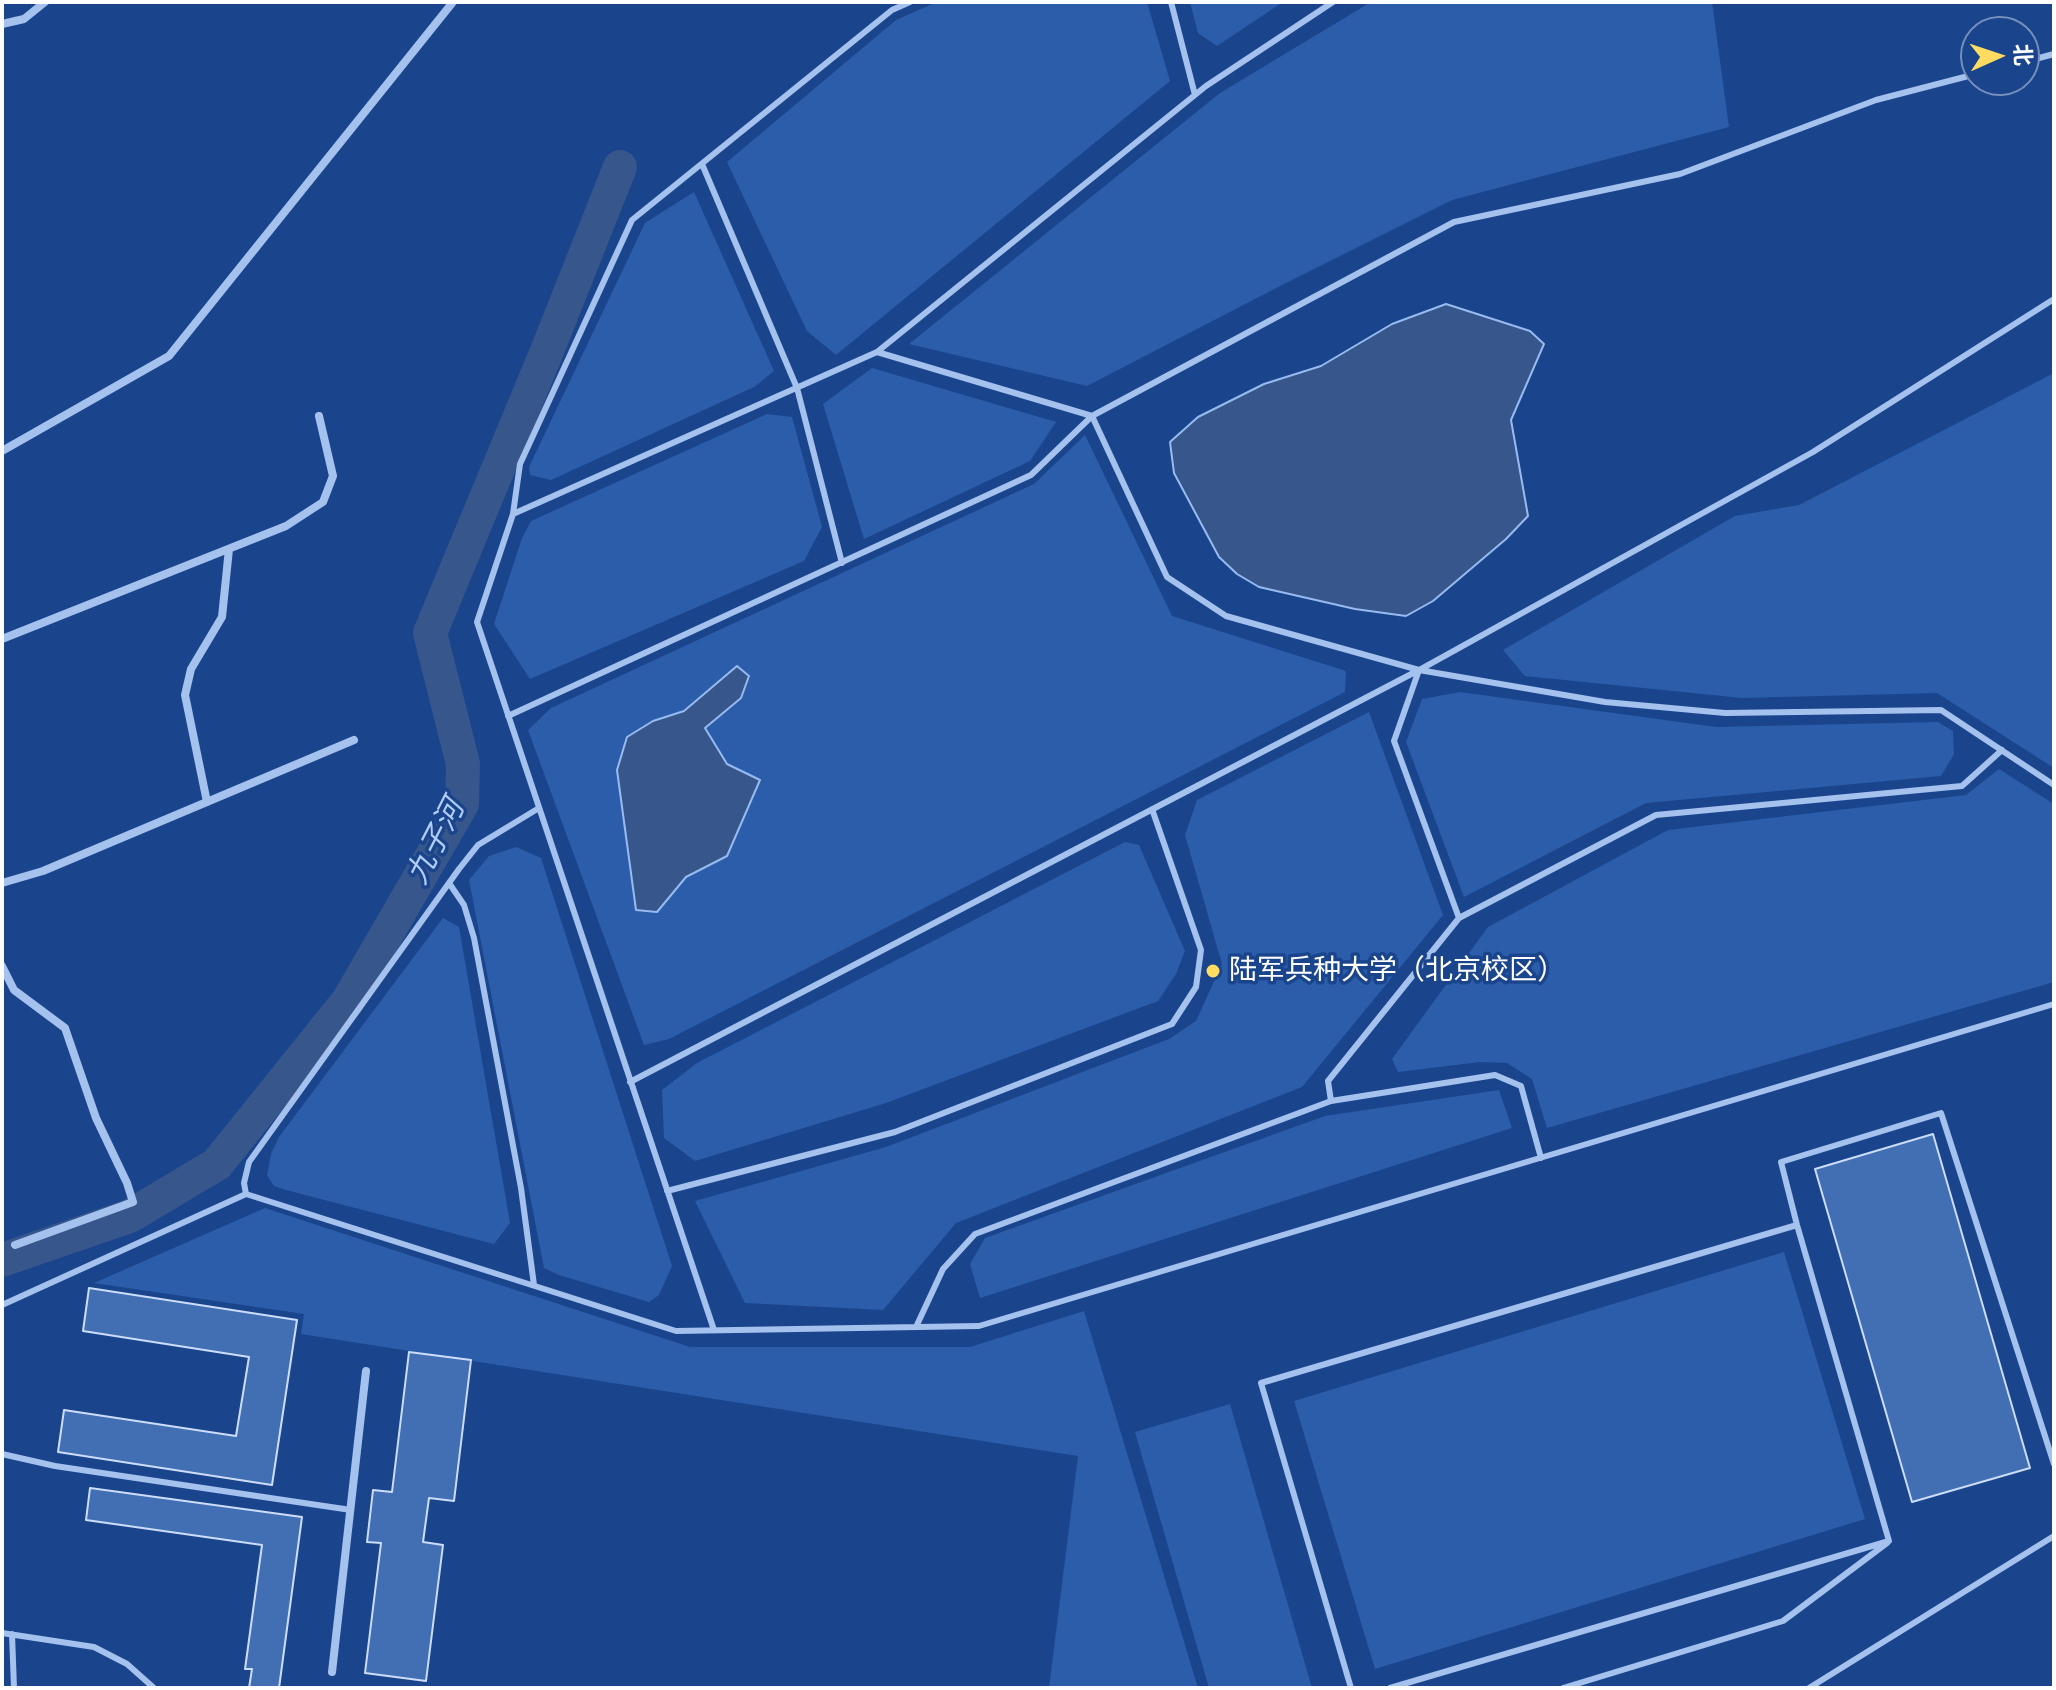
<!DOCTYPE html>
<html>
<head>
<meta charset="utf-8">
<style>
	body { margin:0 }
	#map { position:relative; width:2056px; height:1690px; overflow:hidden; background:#1a458c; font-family:Montserrat,"Noto Sans SC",sans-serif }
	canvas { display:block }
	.frame { position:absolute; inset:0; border:4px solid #fff; pointer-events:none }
	.north { position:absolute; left:1960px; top:16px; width:80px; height:80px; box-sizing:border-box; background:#1a458c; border:2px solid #768fba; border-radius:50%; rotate:87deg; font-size:22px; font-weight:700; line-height:32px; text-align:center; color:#fff }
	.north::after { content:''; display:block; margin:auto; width:28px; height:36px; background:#ffdb61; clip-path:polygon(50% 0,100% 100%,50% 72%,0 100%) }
</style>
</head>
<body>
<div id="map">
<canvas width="2056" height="1690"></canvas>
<div class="frame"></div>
<div class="north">北</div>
</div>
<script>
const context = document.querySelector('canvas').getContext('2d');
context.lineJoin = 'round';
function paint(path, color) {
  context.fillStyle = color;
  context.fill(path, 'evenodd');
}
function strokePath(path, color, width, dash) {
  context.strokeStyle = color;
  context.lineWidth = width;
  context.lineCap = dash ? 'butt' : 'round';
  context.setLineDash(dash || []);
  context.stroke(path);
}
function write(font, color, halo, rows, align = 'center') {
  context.font = font + ' Montserrat,"Noto Sans SC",sans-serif';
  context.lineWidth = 7;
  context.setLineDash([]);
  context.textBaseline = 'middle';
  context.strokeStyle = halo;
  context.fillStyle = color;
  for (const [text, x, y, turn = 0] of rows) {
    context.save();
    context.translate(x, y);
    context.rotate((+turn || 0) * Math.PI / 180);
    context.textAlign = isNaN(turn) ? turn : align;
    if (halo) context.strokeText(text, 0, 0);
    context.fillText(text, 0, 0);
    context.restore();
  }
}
const green = new Path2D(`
	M937,2H1147L1170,81L836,355L807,331L727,162L896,20Z
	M1190,2H1283L1217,46L1198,33Z
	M1371,2H1712L1729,127L1452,200L1280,286L1087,386L909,344L1220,93Z
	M694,192L774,371L754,387L551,480L530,475L529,467L645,223Z
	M872,368L1056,422L1030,461L864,539L823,404Z
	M2054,373V768L1937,693L1742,698L1525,676L1503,650L1735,516L1799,505Z
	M767,414L792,417L822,527L804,561L530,679L494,624L522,538L531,521Z
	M1085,435L1172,616L1346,671L1345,692L669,1039L644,1045L528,730L551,708L1034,484Z
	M1460,692L1716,727L1938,722L1953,731L1954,754L1941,776L1646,803L1464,897L1406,742L1422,699Z
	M1369,712L1443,915L1302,1087L956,1223L883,1310L745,1303L695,1201L886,1147L1169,1039L1196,1021L1222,964L1185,835L1197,800Z
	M1999,769L2054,804V982L1547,1128L1532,1079L1507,1063L1480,1062L1398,1072L1392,1059L1488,927L1668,830L1966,795Z
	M1125,842L1139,845L1185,951L1176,974L1158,1001L886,1103L695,1161L664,1138L662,1090L697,1063Z
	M516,847L541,858L672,1266L659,1295L649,1302L559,1275L544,1268L469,880L489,856Z
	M443,918L459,927L510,1223L494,1244L286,1190L274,1186L267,1175L271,1154L279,1137Z
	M1499,1090L1512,1128L980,1298L970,1264L985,1238L1325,1116Z
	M265,1208L690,1347H970L1084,1311L1198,1688H1049L1078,1456L301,1334L304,1314L94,1283Z
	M1784,1252L1865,1519L1375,1669L1294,1401Z
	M1230,1404L1312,1688H1209L1135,1432Z`);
const water = new Path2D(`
	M1446,304L1530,331L1544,344L1511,420L1528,516L1506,539L1433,601L1406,616L1355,609L1259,587L1237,574L1219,557L1174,473L1170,442L1198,417L1264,384L1321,366L1392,324Z
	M737,666L749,676L741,698L705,728L727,764L760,780L727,856L686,877L657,912L636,910L617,770L627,737L653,721L684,711Z`);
const river = new Path2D(`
	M2,1260L130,1216L217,1164L348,1001L462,804L463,764L430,633L547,351L620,167`);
const building = new Path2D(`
	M1933,1134L2030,1468L1912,1502L1815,1169Z
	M89,1288L297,1320L272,1485L58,1452L64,1410L236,1436L249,1357L83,1331Z
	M409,1352L471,1360L454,1501L429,1498L423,1542L443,1545L426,1681L365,1673L381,1543L367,1542L373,1490L392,1492Z
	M90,1488L302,1517L279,1688H249L252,1669H245L262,1545L86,1520Z`);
const lane = new Path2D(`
	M1171,2L1195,95
	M2024,62L2054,54
	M702,164L797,388L842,563
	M877,352L1092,416L1167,577L1226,616L1419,670L1605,702L1725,713L1941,710L2054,785
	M513,514L877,352L1206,86L1333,2
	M1419,670L1394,741L1459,918
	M508,716L1031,475L1092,416L1454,222L1680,174L1876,100L1976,74
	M449,883L464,905L474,938L521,1188L534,1285
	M630,1082L1419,670L1813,452L2054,299
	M1331,1101L1328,1081L1459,918L1656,815L1962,786L2002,750
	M667,1191L895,1132L1172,1024L1196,987L1201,950L1152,809
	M246,1194L244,1183L249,1162L459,869L478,845L539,808
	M2,1305L246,1194L676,1331L979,1326L2054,1004
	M916,1327L943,1269L975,1234L1331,1101L1495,1075L1521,1086L1541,1158
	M714,1330L477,622L513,514L520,464L632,220L892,10L910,2
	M2,1454L55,1466L351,1510
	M2,1633L94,1647L127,1664L154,1688
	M12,1634L14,1688
	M1351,1688L1261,1383L1797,1225
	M1390,1688L1889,1541L1797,1225L1781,1162L1941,1113L2054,1464
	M1563,1688L1783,1621L1887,1543
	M1809,1688L2054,1536`);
const street = new Path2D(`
	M2,24L24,19L45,2
	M2,451L169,356L453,2
	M2,639L286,526L323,502L333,476L319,416
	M207,802L185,695L191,669L222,617L229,549
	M2,883L43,871L354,740
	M2,966L14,990L65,1028L96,1118L127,1183L133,1202L15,1245
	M332,1672L366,1371`);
const markers = [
	[1213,971,8,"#ffdb61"]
];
const poiNames = [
	["陆军兵种大学（北京校区）",1229,971]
];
const waterNames = [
	["九子河",436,842,-63]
];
paint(green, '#2c5daa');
paint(water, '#37568b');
strokePath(water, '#97bbf0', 2);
strokePath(river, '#37568b', 34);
paint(building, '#426eb4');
strokePath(building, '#cbddfa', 2);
strokePath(lane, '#a5c1ee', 6);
strokePath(street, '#a5c1ee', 8);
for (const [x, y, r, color] of markers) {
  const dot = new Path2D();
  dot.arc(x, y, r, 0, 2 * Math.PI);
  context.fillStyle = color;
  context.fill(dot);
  strokePath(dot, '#1a458c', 3);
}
write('28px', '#fff', '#1a458c', poiNames, 'left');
write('italic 30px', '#b1ccf5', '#1a458c', waterNames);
</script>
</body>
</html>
